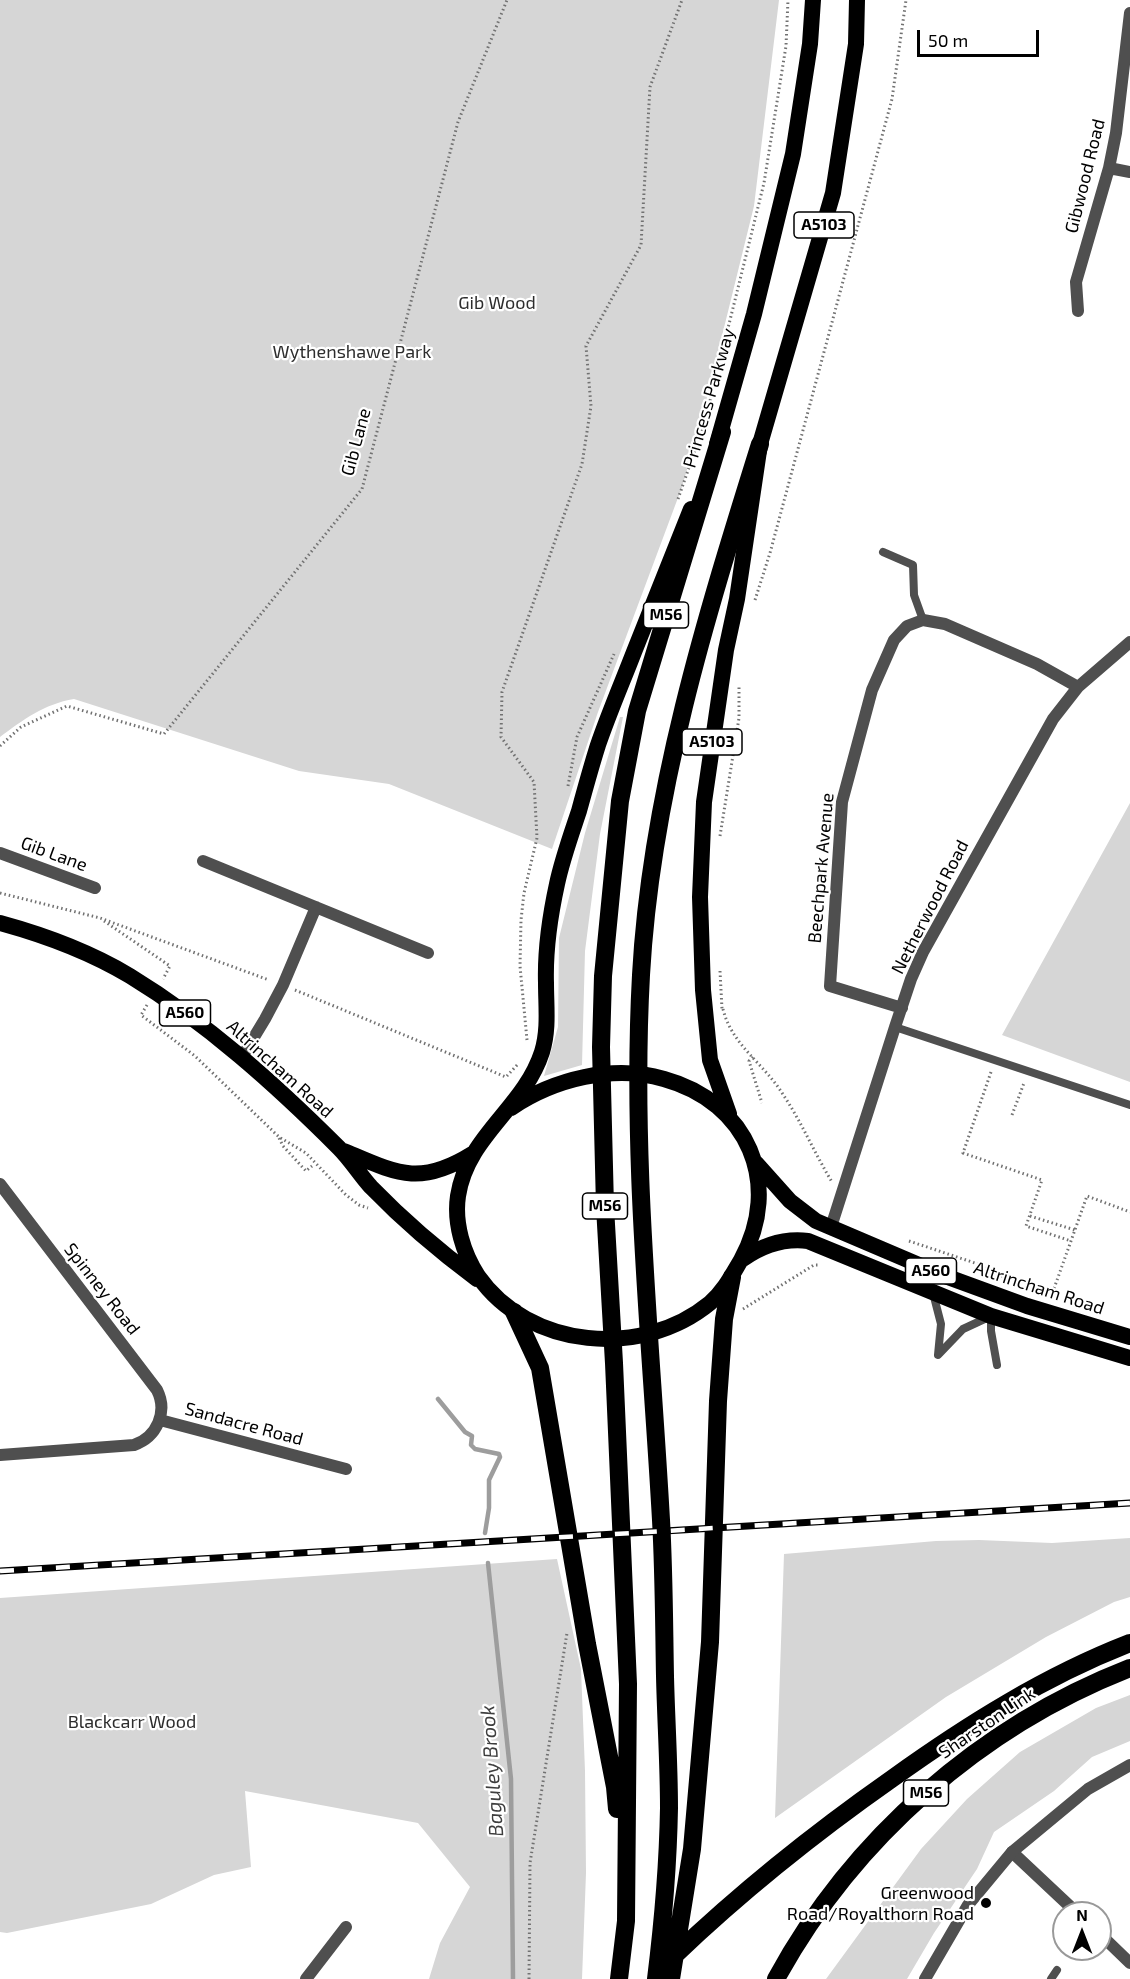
<!DOCTYPE html>
<html>
<head>
<meta charset="utf-8">
<style>
	body { margin:0 }
	#map { position:relative; width:1130px; height:1979px; overflow:hidden; background:#fff; font-family:"Exo 2",sans-serif }
	canvas { display:block }
	.north { position:absolute; left:1052px; top:1901px; width:60px; height:60px; box-sizing:border-box; background:#fff; border:2px solid #999; border-radius:50%; rotate:0deg; font-size:16px; font-weight:700; line-height:24px; text-align:center; color:#000 }
	.north::after { content:''; display:block; margin:auto; width:21px; height:27px; background:#000; clip-path:polygon(50% 0,100% 100%,50% 72%,0 100%) }
	.scale { position:absolute; left:917px; top:30px; width:122px; height:27px; box-sizing:border-box; border:3px solid #000; border-top:0; padding-left:8px; font-size:18px; line-height:21px; white-space:nowrap; color:#000; -webkit-text-stroke:4px #fff; paint-order:stroke }
</style>
</head>
<body>
<div id="map">
<canvas width="1130" height="1979"></canvas>
<div class="north">N</div>
<div class="scale">50 m</div>
</div>
<script>
const context = document.querySelector('canvas').getContext('2d');
context.lineJoin = 'round';
function paint(path, color) {
  context.fillStyle = color;
  context.fill(path, 'evenodd');
}
function strokePath(path, color, width, dash) {
  context.strokeStyle = color;
  context.lineWidth = width;
  context.lineCap = dash ? 'butt' : 'round';
  context.setLineDash(dash || []);
  context.stroke(path);
}
function write(font, color, halo, rows, align = 'center') {
  context.font = font + ' "Exo 2",sans-serif';
  context.lineWidth = 4.5;
  context.setLineDash([]);
  context.textBaseline = 'middle';
  context.strokeStyle = halo;
  context.fillStyle = color;
  for (const [text, x, y, turn = 0] of rows) {
    context.save();
    context.translate(x, y);
    context.rotate((+turn || 0) * Math.PI / 180);
    context.textAlign = isNaN(turn) ? turn : align;
    if (halo) context.strokeText(text, 0, 0);
    context.fillText(text, 0, 0);
    context.restore();
  }
}
const green = new Path2D(`
	M0,0H779L754,206L703,413L682,487L598,712L552,849L389,784L299,771L74,699C44,704 23,720 0,737Z
	M620,717H623L600,834L585,951L582,1065L544,1076L558,1027L559,938L585,833Z
	M1130,803V1082L1002,1035Z
	M1130,1538V1597L1114,1602L1046,1637L946,1697L775,1818L784,1554L936,1541L979,1540L1052,1543Z
	M557,1559L581,1669L585,1771L586,1873L582,1979H429L440,1943L470,1887L418,1823L245,1791L251,1867L214,1875L151,1904L7,1933L0,1932V1598Z
	M1130,1695V1741L1092,1757L1054,1791L994,1832L977,1869L934,1933L907,1979H826L921,1849L967,1799L1020,1752L1096,1708Z`);
const stream = new Path2D(`
	M438,1399L465,1432L472,1436L471,1445L475,1449L499,1454L500,1457L489,1480V1508L485,1533
	M488,1563L511,1779L513,1979`);
const path = new Path2D(`
	M678,499L704,425L764,183L786,46L788,0
	M755,600L770,553L892,99L906,0
	M0,746L21,727L67,706L164,734L362,489L458,122L507,0
	M568,786L577,737L614,654
	M720,836L739,718V685
	M0,893L100,918L269,980
	M104,921L170,966L163,979
	M720,971L722,1009
	M295,990L506,1077L518,1064
	M147,1005L141,1015L195,1056L279,1137L306,1153L346,1195L359,1205L368,1208
	M723,1009C732,1046 765,1064 784,1096C802,1123 815,1154 832,1182
	M527,1040L520,966L521,920L524,893L537,838L534,782L501,737L502,692L582,464L591,406L586,346L641,245L650,87L682,0
	M753,1057L749,1061L762,1103
	M991,1072L963,1153L1042,1180L1026,1226L1071,1241
	M1012,1115L1024,1083
	M279,1138L283,1146L306,1171L312,1166
	M1030,1216L1075,1230
	M909,1241L978,1264L1012,1281
	M1051,1297L1087,1196L1130,1212
	M743,1309L814,1265H819
	M529,1979L530,1863L567,1633`);
const service = new Path2D(`
	M883,552L913,565L914,595L923,620
	M895,1027L1130,1105
	M933,1293L941,1324L938,1355L963,1329L991,1316V1331L997,1365
	M1068,1951L1069,1949
	M1051,1979L1057,1970`);
const minor = new Path2D(`
	M1109,168L1130,172
	M1078,311L1076,282L1109,168L1116,133L1130,13
	M0,853L95,888
	M203,861L428,953
	M902,1008L830,986L842,802L872,690L894,640L907,626L923,620L945,624L1037,664L1078,687
	M242,1057L265,1019L283,985L316,907
	M0,1184L157,1390C168,1412 157,1437 134,1445L0,1455
	M831,1227L895,1027L911,979L923,952L1053,719L1078,687L1130,642
	M160,1420L346,1469
	M1012,1852L1077,1913
	M1100,1934L1130,1963
	M306,1979L346,1927`);
const tertiary = new Path2D(`
	M925,1979L968,1905L1012,1852L1088,1789L1130,1765`);
const trunk = new Path2D(`
	M717,444L754,314L793,154L810,44L813,0
	M0,923C44,935 90,952 130,976C207,1023 275,1084 339,1148C351,1160 360,1175 371,1187C403,1220 439,1251 477,1279
	M511,1108C554,1079 613,1064 664,1079C748,1102 783,1184 741,1260C732,1275 724,1291 710,1303C642,1359 529,1349 478,1276C463,1253 454,1223 458,1196C467,1136 524,1108 542,1052C549,1029 546,1007 546,983C545,950 550,916 557,884C562,860 571,835 579,811C585,789 591,767 598,745C609,713 622,683 634,652C653,604 672,557 691,509
	M729,1114L710,1060L703,990L700,897L704,802L726,650L737,599L760,444L833,193L856,44L857,0
	M344,1151C396,1173 419,1187 472,1154
	M756,1163L790,1201L816,1221L945,1276L1027,1306L1130,1337
	M743,1259C763,1245 784,1238 808,1241L991,1316L1130,1358`);
const motorway = new Path2D(`
	M514,1312L540,1368L587,1644L615,1787L617,1809
	M674,1956C742,1891 816,1832 893,1778C967,1725 1045,1676 1130,1643
	M619,1979L626,1921L628,1684L614,1363L605,1207L601,1047L603,976L620,801L637,711L722,432
	M656,1979C663,1923 668,1865 669,1808C669,1764 666,1720 665,1676C664,1624 664,1572 661,1520C651,1339 631,1157 641,975C651,793 706,617 760,444
	M671,1979L692,1849L710,1642L718,1401L724,1319L732,1277
	M776,1979C853,1838 981,1726 1130,1668`);
const rail = new Path2D(`
	M0,1571L1130,1503`);
const markers = [
	[986,1903,6,"#000"]
];
const shields = [
	[824,225,60],
	[666,615,45],
	[712,742,60],
	[185,1013,51],
	[605,1206,45],
	[931,1271,51],
	[926,1793,45]
];
const shieldNames = [
	["A5103",824,225],
	["M56",666,615],
	["A5103",712,742],
	["A560",185,1013],
	["M56",605,1206],
	["A560",931,1271],
	["M56",926,1793]
];
const streetNames = [
	["Gibwood Road",1085,176,-76],
	["Princess Parkway",709,398,-74],
	["Gib Lane",356,442,-75],
	["Gib Lane",54,854,20],
	["Beechpark Avenue",821,868,-85],
	["Netherwood Road",930,907,-63],
	["Altrincham Road",280,1069,42],
	["Altrincham Road",1039,1288,18],
	["Spinney Road",102,1289,52],
	["Sandacre Road",244,1424,15],
	["Sharston Link",987,1723,-34]
];
const parkNames = [
	["Gib Wood",497,303],
	["Wythenshawe Park",352,352],
	["Blackcarr Wood",132,1722]
];
const poiNames = [
	["Greenwood",974,1893],
	["Road/Royalthorn Road",974,1914]
];
const waterNames = [
	["Baguley Brook",492,1771,-94]
];
paint(green, '#d6d6d6');
strokePath(stream, '#9d9d9d', 4.5);
strokePath(path, '#717171', 3, [1.5, 3]);
strokePath(service, '#4f4f4f', 8);
strokePath(minor, '#4f4f4f', 12);
strokePath(tertiary, '#4f4f4f', 12);
strokePath(trunk, '#000', 16);
strokePath(motorway, '#000', 18);
strokePath(rail, '#000', 7);
strokePath(rail, '#fff', 4.5, [14]);
for (const [x, y, r, color] of markers) {
  const dot = new Path2D();
  dot.arc(x, y, r, 0, 2 * Math.PI);
  context.fillStyle = color;
  context.fill(dot);
  strokePath(dot, '#fff', 2);
}
for (const [x, y, w] of shields) {
  const box = new Path2D();
  box.roundRect(x - w / 2, y - 13, w, 26, 4.5);
  context.fillStyle = '#fff';
  context.fill(box);
  strokePath(box, '#000', 1.5);
}
write('bold 16px', '#000', null, shieldNames);
write('18px', '#000', '#fff', streetNames);
write('18px', '#2d2d2d', '#fff', parkNames);
write('18px', '#000', '#fff', poiNames, 'right');
write('italic 20px', '#3e3e3e', '#fff', waterNames);
</script>
</body>
</html>
